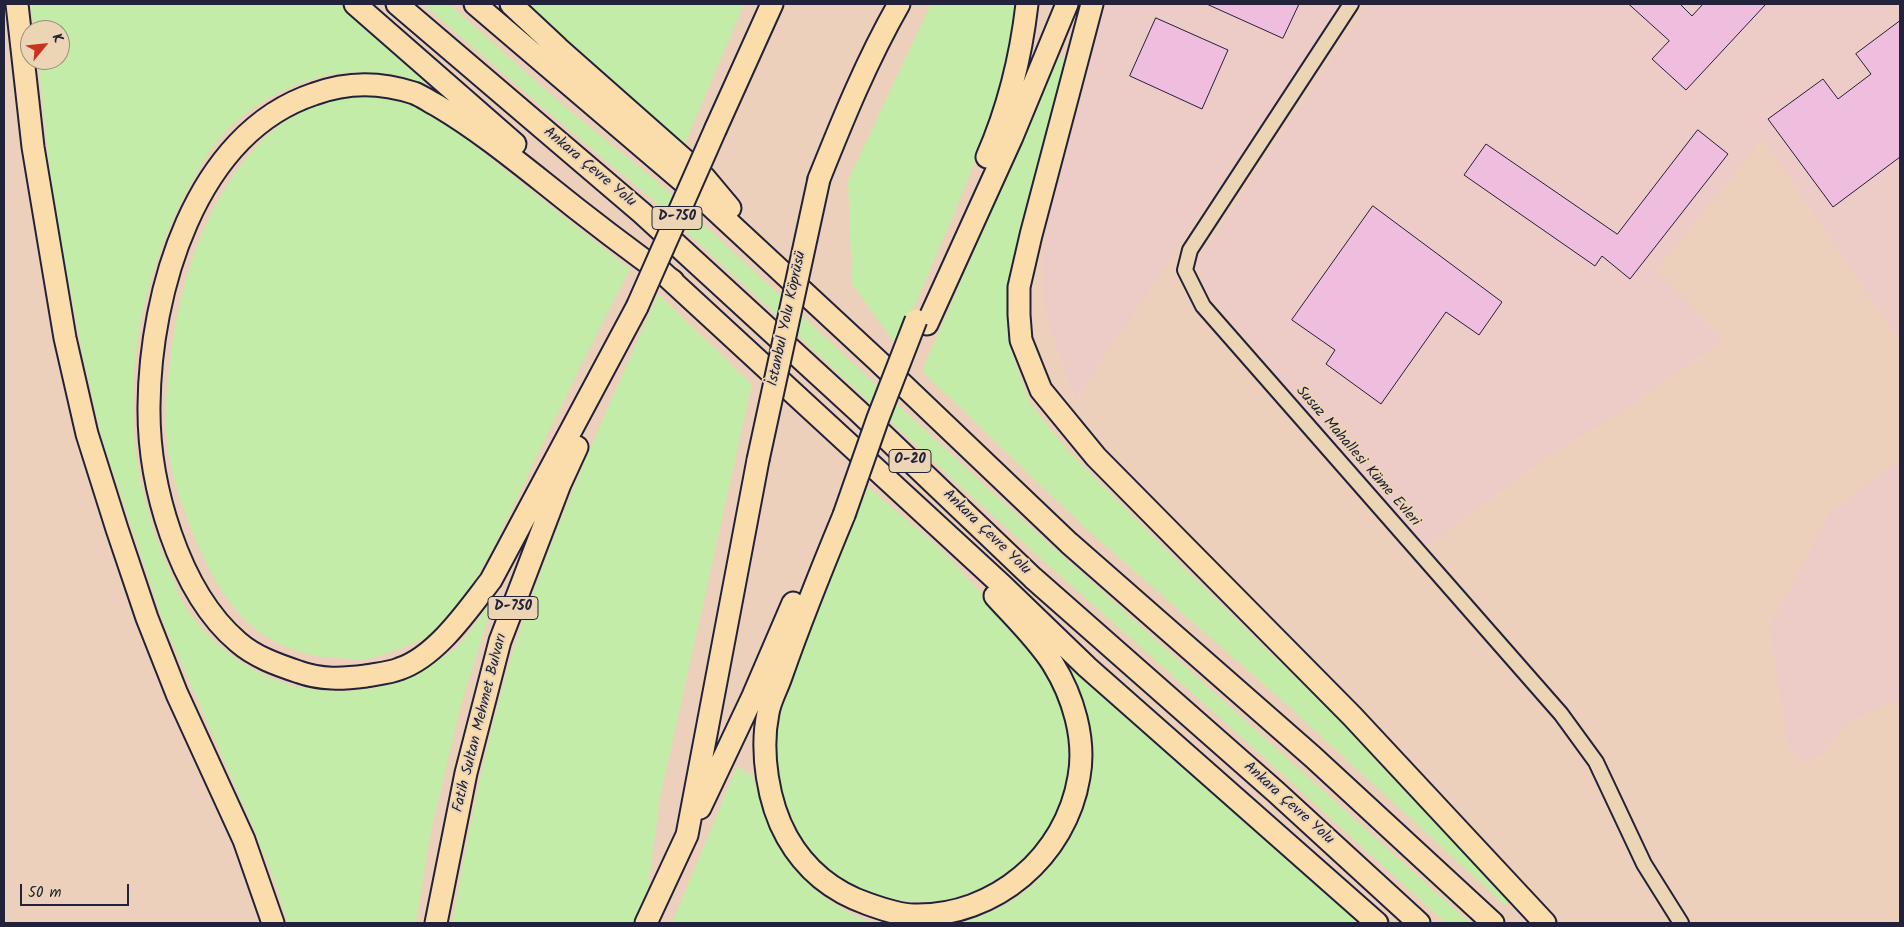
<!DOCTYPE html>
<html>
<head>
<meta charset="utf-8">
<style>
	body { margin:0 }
	#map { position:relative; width:1904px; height:927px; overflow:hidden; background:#ecd0bc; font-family:Kalam,sans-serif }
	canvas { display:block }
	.frame { position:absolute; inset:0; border:5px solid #22223b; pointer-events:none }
	.north { position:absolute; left:20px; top:20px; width:50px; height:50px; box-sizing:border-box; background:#ebd5b4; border:1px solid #9b8d84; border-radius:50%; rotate:62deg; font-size:14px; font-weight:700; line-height:20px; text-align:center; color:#22223b }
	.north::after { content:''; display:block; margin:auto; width:18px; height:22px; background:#c8321e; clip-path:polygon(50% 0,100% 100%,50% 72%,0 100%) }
	.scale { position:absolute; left:20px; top:884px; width:109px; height:22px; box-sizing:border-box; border:2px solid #22223b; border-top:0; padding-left:6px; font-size:15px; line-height:18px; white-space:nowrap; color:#22223b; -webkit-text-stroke:4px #ebd5b4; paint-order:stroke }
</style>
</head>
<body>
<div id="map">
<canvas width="1904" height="927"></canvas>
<div class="frame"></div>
<div class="north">K</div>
<div class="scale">50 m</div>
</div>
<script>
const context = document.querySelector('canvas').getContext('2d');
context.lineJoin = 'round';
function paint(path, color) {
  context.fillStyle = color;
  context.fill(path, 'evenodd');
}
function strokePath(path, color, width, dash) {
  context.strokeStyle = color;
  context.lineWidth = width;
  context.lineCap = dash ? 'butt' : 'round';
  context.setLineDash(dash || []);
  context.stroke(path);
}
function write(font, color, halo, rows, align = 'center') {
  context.font = font + ' Kalam,sans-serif';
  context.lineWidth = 4;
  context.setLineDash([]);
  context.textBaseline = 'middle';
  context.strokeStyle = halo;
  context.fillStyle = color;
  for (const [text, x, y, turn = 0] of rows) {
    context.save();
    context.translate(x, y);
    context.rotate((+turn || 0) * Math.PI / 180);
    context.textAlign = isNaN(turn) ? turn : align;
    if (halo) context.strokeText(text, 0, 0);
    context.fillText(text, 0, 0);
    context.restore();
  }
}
const built = new Path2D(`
	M1103,4H1341L1076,399L1051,330L1043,299V240L1076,92Z
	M1369,4H1900V340L1763,139L1656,270L1722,340L1621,412L1553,452L1421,550L1203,287L1199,260Z
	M1900,459V700L1882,706L1845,724L1821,755L1802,761L1788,747L1770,626L1829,514Z`);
const green = new Path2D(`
	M30,4H342L425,79L422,85C395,77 369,71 341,73C324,75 308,80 293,86C270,96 247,110 229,128C212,145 200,166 189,187C154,252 133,327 133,402C132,464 149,528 175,583C178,591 181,600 186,608C210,644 249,672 290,685C299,688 308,688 317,689C359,696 403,685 437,661C443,657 450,653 455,649C469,635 483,612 495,596L461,705L431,831L416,923H288L273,876L251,822L163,621L102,439L83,357L63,253L50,173L38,60H60V30H35Z
	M423,4H449L564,106L659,183L994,494L1470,923H1446L1237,733L961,487L647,195L554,117Z
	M521,4H744L682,150Z
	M931,4H1018L1005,73L991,117L964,189L910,317L895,343L852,284L848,180Z
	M1058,57L1068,59L1013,262L1008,307L1009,343L1019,374L1030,403L1064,446L1184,568L1341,722L1510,899L1505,905L1285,703L1082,525L922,371Z
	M368,93L409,99L479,142L475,146L630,269C598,331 567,393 537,456C519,494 501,533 481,570C467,593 458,612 437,631C426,640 382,656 367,659C357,660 345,658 335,658C251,653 215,592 188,521C179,495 169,469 167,441C164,419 166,394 169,372C178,276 216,156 307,107C327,97 347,95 368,93Z
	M658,294L752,384L660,798L646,905L638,923H452C470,827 487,730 518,636C557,519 608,407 658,294Z
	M868,487L941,549L985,597L1049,672L1069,721L1073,761L1063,804L1047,832L1027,855L1006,873L982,888L953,900L926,903L896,900L867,893L841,881L821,866L806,849L794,827L784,806L777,783L775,733L780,707L837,555Z
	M1062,659L1100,687L1365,923H1160L1139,921L950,923C1018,913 1064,866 1083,802C1087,788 1092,772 1092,757C1092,725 1073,689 1062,659Z
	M737,766L753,776C759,798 765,821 776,842C796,879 836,912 876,923H672Z`);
const building = new Path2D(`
	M1207,4H1299L1283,38Z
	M1629,4H1680L1692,16L1703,4H1766L1686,90L1652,59L1669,41Z
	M1156,18L1228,50L1202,109L1130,76Z
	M1900,21V157L1833,207L1768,119L1823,79L1838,99L1871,74L1856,54Z
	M1698,130L1728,154L1630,279L1602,256L1595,266L1464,175L1486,144L1617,234Z
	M1373,206L1502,302L1479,335L1446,312L1381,404L1326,364L1335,350L1292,320Z`);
const minor = new Path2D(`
	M1351,4L1190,250L1185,270L1203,306L1561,714L1596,762L1644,864L1681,923`);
const highway = new Path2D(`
	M17,4L33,147L65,338L87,434L117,529L147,618L177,694L244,840L273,923
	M355,4L515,144
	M397,4L642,213L858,411L1033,578L1276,792L1419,923
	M475,4L700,196L878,361L1069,543L1313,757L1493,923
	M511,4L558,48L704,177L730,208
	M1092,4L1031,235L1019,287V315L1021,340L1041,390L1096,457L1352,716L1545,923
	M716,128L772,4
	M987,157C1008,109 1021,56 1027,4
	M819,179C843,119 867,60 899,4
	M662,272L1004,587L1087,667L1377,923
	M637,307L491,580C468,610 436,657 399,669C389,673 376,674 366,676C342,679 321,680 299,672C278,665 255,657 238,642C178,591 148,483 149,406C150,293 194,134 314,94C346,82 381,82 414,93C422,96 430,102 438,106C475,128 509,155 543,182C585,216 628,249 673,281
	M927,324L1012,137L1067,4
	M844,515C822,568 801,620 782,674C778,687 770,700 768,713C760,752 768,803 787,837C805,869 833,892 868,904C882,909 899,915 914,915C995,917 1066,856 1079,777C1086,739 1073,696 1053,664C1038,640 1014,617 995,596
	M700,808L753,696L793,603
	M436,923L466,773L500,641L560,484L577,447
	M646,923L687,835L758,460`);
const highwayBridge = new Path2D(`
	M637,307L716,128
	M758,460L819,179
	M844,515L878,418L916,320`);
const shields = [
	[677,218,50],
	[910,461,42],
	[513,608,50]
];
const shieldNames = [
	["D-750",677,218],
	["O-20",910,461],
	["D-750",513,608]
];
const streetNames = [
	["Ankara Çevre Yolu",589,168,40],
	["İstanbul Yolu Köprüsü",788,319,-78],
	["Susuz Mahallesi Küme Evleri",1357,457,49],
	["Ankara Çevre Yolu",986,533,44],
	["Fatih Sultan Mehmet Bulvarı",481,723,-76],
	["Ankara Çevre Yolu",1288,804,42]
];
paint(built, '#edcbc6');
paint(green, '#c3eca8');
paint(building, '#efbede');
strokePath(building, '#22223b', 1);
strokePath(minor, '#22223b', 18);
strokePath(highway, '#22223b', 25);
strokePath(minor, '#ebd5b4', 14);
strokePath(highway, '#fbddab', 21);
strokePath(highwayBridge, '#22223b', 25, []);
strokePath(highwayBridge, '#fbddab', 21);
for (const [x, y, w] of shields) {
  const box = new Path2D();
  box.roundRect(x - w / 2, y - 11.5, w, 23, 4);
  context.fillStyle = '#ebd5b4';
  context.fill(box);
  strokePath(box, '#22223b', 1);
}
write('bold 14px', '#22223b', null, shieldNames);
write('15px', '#22223b', '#ebd5b4', streetNames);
</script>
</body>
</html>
